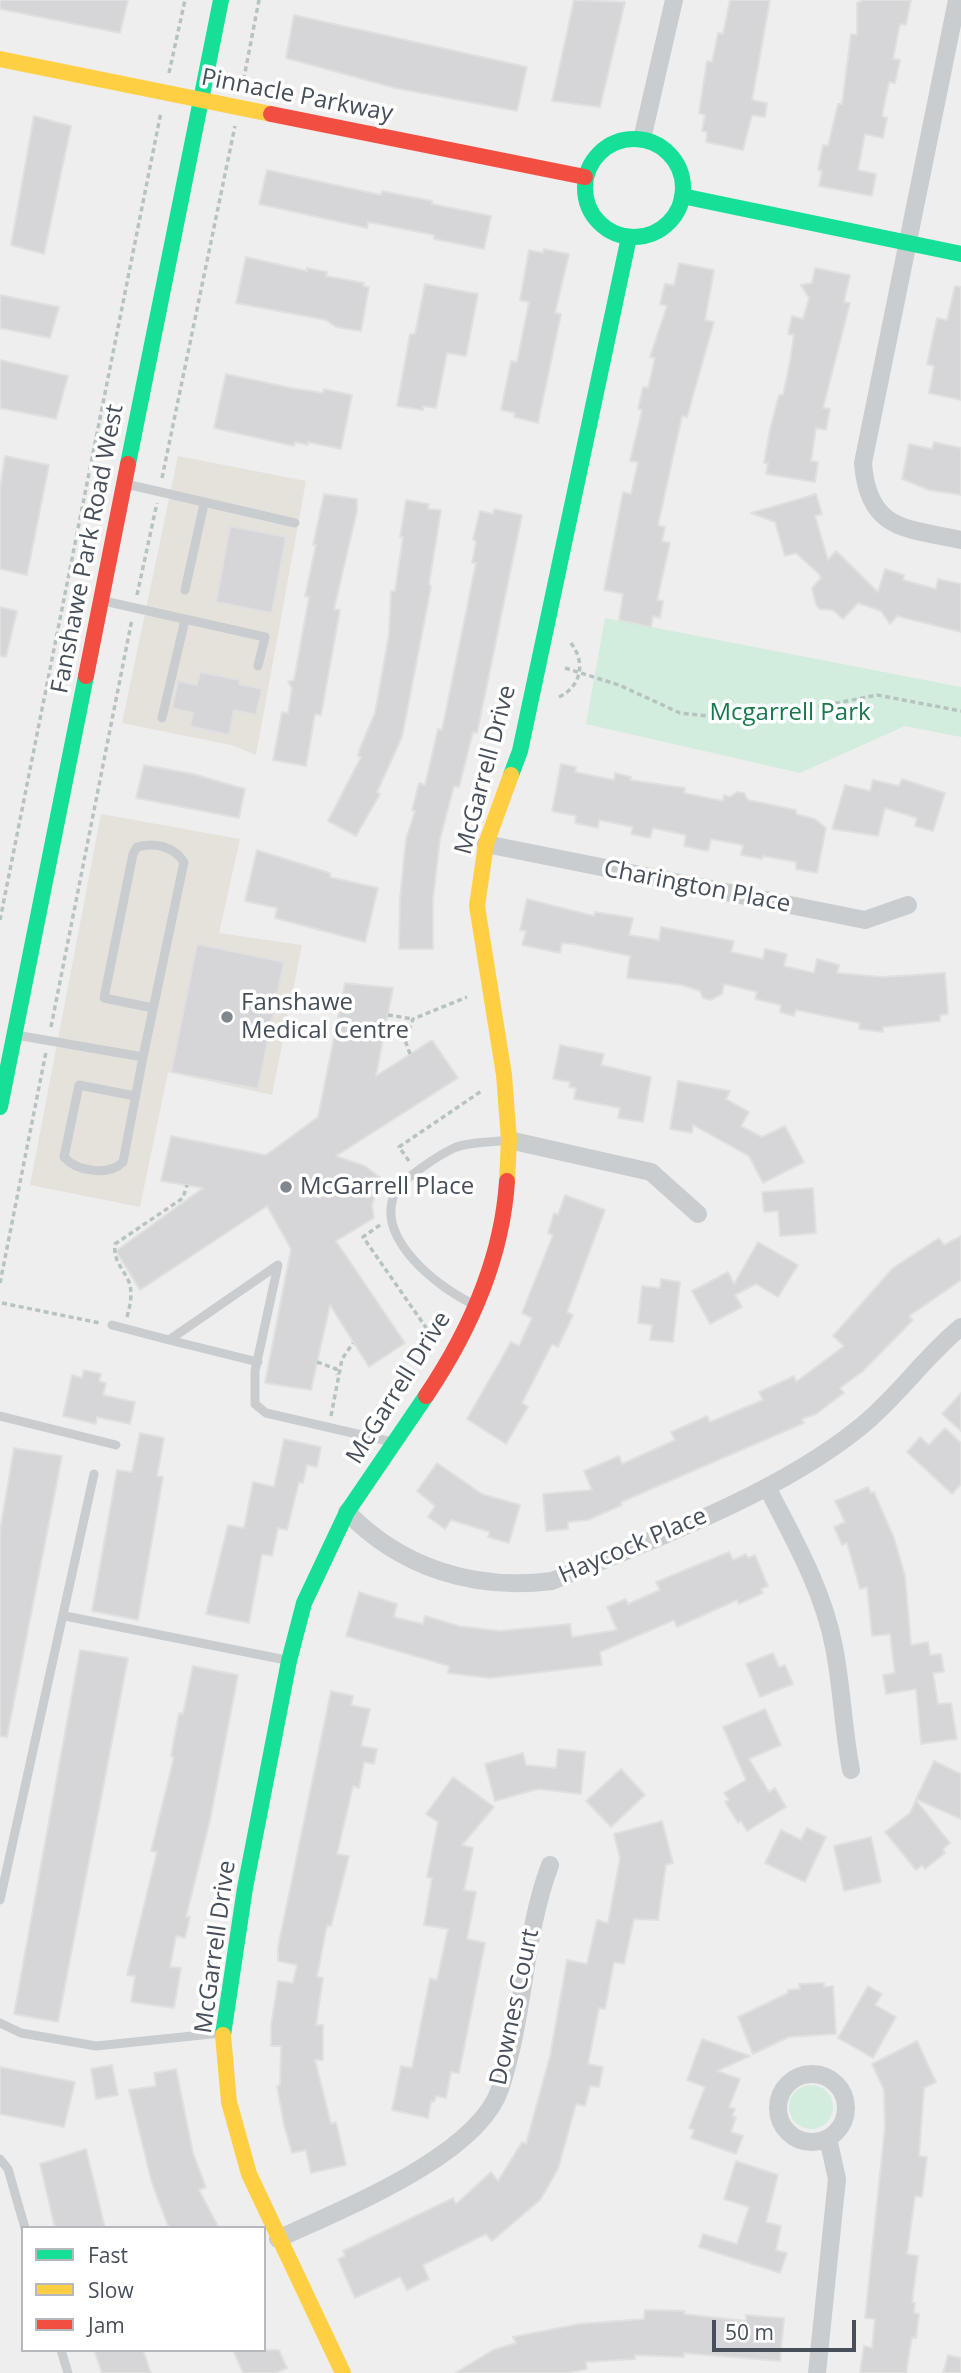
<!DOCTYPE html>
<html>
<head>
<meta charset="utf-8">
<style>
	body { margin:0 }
	#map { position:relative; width:961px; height:2373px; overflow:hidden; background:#efeeee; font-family:"Open Sans",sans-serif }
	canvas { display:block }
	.legend { position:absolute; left:21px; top:2226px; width:245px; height:126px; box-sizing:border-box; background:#fff; border:2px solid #b5b9bd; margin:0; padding:9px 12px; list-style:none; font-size:21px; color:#464f5a }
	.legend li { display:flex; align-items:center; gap:14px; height:35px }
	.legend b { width:35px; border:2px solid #b5b9bd }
	.scale { position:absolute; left:712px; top:2320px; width:144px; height:32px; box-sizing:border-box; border:4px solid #464f5a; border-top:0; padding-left:9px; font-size:21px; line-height:24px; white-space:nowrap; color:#464f5a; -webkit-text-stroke:5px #fff; paint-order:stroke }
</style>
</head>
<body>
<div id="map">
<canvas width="961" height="2373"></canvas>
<ul class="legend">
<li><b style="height:9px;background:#16e098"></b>Fast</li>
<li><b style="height:9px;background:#ffcf43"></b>Slow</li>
<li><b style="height:9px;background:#f24e42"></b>Jam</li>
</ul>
<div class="scale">50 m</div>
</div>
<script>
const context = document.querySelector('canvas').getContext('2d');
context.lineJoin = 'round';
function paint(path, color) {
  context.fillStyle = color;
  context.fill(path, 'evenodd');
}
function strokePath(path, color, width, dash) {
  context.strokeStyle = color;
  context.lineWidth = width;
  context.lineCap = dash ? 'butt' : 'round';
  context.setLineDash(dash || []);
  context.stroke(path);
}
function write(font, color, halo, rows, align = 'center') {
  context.font = font + ' "Open Sans",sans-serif';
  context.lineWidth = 7;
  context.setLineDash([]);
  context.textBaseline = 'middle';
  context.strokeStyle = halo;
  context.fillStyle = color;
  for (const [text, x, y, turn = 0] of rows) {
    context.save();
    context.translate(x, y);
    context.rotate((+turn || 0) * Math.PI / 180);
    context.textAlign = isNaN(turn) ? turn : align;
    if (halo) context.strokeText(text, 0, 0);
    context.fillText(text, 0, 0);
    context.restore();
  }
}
const commercial = new Path2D(`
	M178,456L306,481L256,755L231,745L122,723Z
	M101,814L240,839L219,933L302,945L272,1095L168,1072L140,1207L30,1185Z`);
const green = new Path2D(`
	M605,618L961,687V737L905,726L800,773L586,724Z
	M789 2107a22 22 0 1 1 44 0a22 22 0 1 1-44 0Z`);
const building = new Path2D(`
	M0,0H128L120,33L0,9Z
	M574,0L625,2L600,107L552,101Z
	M730,0H770L752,100L767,103L765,117L752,115L743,150L706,142L707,132L702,131L705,115L699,113L707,61L712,62L718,33L723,34Z
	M863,0H911L906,25L900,24L893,59L900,60L895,83L889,82L882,116L887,118L883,138L865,134L858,170L876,174L872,196L819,186L822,171L818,170L823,145L828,146L838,104H842L851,34L857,35V3Z
	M294,15L527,67L517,111L395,88L286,58Z
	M34,116L71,126L44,254L11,245Z
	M267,170L381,195L382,191L432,201V204L491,216L484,249L434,239V235L368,222L367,228L259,204Z
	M544,249L569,254L555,313L561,314L538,423L514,417L515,413L501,410L511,361L517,362L529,302L520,300L529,250L543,253Z
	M246,257L307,271V268L327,272L326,276L364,283L363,286L369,287L361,331L336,327L326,320L236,303Z
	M679,263L714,270L705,320L714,322L687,417L682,416L658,525L665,527L662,541L670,543L657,600L663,601L660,618L653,616L651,627L619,620L623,594L604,590L623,492L631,494L638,462L630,461L642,410L638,409L643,387L648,388L655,358L650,357L667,306L660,304L665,284L674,285Z
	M815,268L850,275L844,302L850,303L823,408L830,409L826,430L816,428L811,461L818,462L815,482L766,474L768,463H764L770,429L779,395H783L790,361L794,335L788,334L792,316L803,319L809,298L801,285L812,283Z
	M425,284L478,294L466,356L447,353L436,408L423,406V410L397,406L410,334H415Z
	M955,286L961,287V400L929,393L934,366L927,364L937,318L947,320Z
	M0,295L59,307L50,338L0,328Z
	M0,360L68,376L56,419L0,408Z
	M226,374L291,388L323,393L324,389L352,395L341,449L308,442V445L295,442L294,446L214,428Z
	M934,442L961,448V495L929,490L902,479L909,444L932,449Z
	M5,456L49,465L27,575L0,569V488Z
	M324,494L357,499V511L334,609L340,610L321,715L315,714L306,766L273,760L282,712L288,713L292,688L288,682L294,680L309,597L305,596L316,545H313Z
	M816,494L822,514L815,516L828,560L836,551L878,592L885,569L904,575L903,580L936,589L938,579L961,584V632L897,616L890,624L881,611L858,603L843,619L833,610L820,609L816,605L812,588L821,578L819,574L796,553L785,556L775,522L751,513Z
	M406,500L429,504L428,509L441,510L429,584L431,587L402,737L377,792L380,794L356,836L328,821L361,757L358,756L360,748L375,713L389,634L391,591H395L403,537H400Z
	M494,509L522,515L477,733L473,732L459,787L454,786L440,839L433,899V949H399L400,898L406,839L415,811L412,810L419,783L425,785L438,729L442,730L476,563H472L476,542L473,539L480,511L493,514Z
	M230,526L286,537L272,613L216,602Z
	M0,607L17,611L6,657L0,656Z
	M200,672L240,680L239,684L262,689L256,715L234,710L229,735L190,726L193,713L172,708L178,681L197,685Z
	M561,764L576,767L575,772L614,780L615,773L631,777L630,780L685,788L684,793L723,801L724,795L730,797L737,792L744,793L748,800L796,810V814L815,819L826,828L817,873L796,869V862L763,856L762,859L741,855L743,845L711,839L708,851L684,846L686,835L653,828L650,838L631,834L633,827L599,820L598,828L575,823L576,816L552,811Z
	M144,765L193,774L245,789L239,818L136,798Z
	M902,779L945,793L933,831L915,826L917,818L885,808L878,836L832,829L845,785L870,791L873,780L899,786Z
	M257,850L330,873V877L378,888L365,942L275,918L277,908L245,901Z
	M527,899L594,916L595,912L633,918L629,935L659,940L661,927L734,941L731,952L763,959L765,949L787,954L784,966L814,973L817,959L839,965L837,973L882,977L945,973L948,1014L940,1015V1021L883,1027V1032L859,1029L860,1023L796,1010L794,1016L780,1012L781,1005L755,999L757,992L724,984L722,994L710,1000L703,998L700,991L682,985L627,978L630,956L574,944L562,943L560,953L522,945L526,931L520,930Z
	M197,944L284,962L258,1089L171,1072Z
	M345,983L393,988L376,1076L432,1040L458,1078L336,1156L365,1166L381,1178L372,1205L374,1218L336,1241L405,1343L369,1367L330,1305L311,1390L265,1383L291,1249L267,1206L140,1290L116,1251L203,1188L161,1181L171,1136L266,1155L318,1117Z
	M560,1045L604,1054L601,1065L651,1077L643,1122L618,1118L620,1108L574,1099L576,1088L569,1087L570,1082L553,1079Z
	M678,1081L730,1091L726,1099L749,1112L741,1126L762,1137L785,1126L804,1162L763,1183L749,1156L693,1125L692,1133L670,1129Z
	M813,1188L816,1233L780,1236L778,1211L764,1212L762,1192Z
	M565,1195L605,1210L567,1312L573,1315L558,1347L552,1344L522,1403L528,1407L506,1444L467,1419L511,1342L519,1346L532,1318L522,1313L553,1235L548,1233L554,1213L558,1215Z
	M961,1236V1280L909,1316L913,1320L863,1371L840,1388L844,1393L816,1414L802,1419L804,1423L621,1502L622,1505L588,1520L568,1522V1529L546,1531L543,1494L592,1490L584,1471L619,1456L622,1464L675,1440L671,1432L707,1416L710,1422L763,1400L759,1392L794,1376L796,1382L844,1346L833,1336L893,1268L939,1238L944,1245Z
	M758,1242L798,1265L778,1297L756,1284L735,1295L742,1307L710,1324L692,1291L728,1272L734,1284Z
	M661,1279L680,1282L673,1342L650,1340L652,1325L638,1323L642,1286L660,1288Z
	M84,1370L101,1374L99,1381L106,1383L103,1395L135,1402L130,1424L97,1417L96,1424L63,1416L72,1375L82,1378Z
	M961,1393V1431L942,1414Z
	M945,1428L961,1443V1484L952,1494L907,1452L920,1437L929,1445Z
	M140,1433L164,1438L157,1476L163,1477L138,1620L92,1611L117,1470L132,1472Z
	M284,1439L321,1447L317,1467L307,1465L303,1483L299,1482L287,1530L278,1528L272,1556L262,1554L249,1623L206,1614L228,1525L244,1528L253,1482L274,1487Z
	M14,1448L62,1456L7,1737L0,1736V1531Z
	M437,1463L482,1494L520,1505L509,1543L488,1537L490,1532L451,1520L445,1529L428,1517L435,1506L417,1491Z
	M868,1487L871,1493L874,1492L894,1538L905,1576L911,1645L928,1642L930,1655L941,1654L944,1672L933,1673L938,1704L951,1703L957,1739L921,1744L916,1689L886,1694L883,1675L895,1673L890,1634L872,1636L867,1587L860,1589L847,1543L842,1545L834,1527L845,1522L835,1501Z
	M729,1552L733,1560L746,1554L748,1558L755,1555L768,1586L761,1589L763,1593L739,1604L737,1600L677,1627L674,1620L600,1652L602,1665L490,1678L448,1673L449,1666L346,1636L359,1592L397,1604L394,1617L423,1624L425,1616L459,1626L500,1631L570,1624L572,1637L617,1630L607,1607L626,1599L628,1604L660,1590L656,1582Z
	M80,1650L128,1658L58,2022L14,2014Z
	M773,1653L779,1667L785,1665L793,1684L760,1697L746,1664Z
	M193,1666L238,1675L210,1820L186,1917H190L185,1938L176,1936L170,1967L181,1968L174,2008L131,2002L135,1976L127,1975L157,1852L151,1851L174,1757L171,1756L179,1713L183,1714Z
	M331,1691L353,1696L351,1705L370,1709L361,1746L377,1749L374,1764L364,1762L359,1788L353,1786L337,1854L349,1856L331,1926L327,1925L317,1977L323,1978L316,2025H323V2060H315L331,2124L336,2122L346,2165L311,2173L306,2150L292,2153L284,2125L277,2086L280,2085L281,2046H271V2026L278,1981L293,1983L297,1965L278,1961V1947Z
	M765,1709L781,1745L749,1759L769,1792L775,1788L786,1807L747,1831L741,1821L738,1823L725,1802L729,1800L724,1793L746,1780L723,1727Z
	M558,1749L585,1752L581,1794L538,1789L495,1801L485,1764L523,1753L526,1765L556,1768Z
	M934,1761L961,1774V1819L916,1799Z
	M621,1769L645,1795L611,1827L586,1801Z
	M453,1777L494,1807L462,1845L473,1848L464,1890L476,1892L467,1939L485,1943L459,2073L451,2072L446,2098L436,2096L434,2102L431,2101L428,2118L392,2110L401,2066L412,2068L430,1978L437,1980L448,1929L424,1925L432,1878L427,1877L438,1822L426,1814Z
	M916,1800L950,1843L943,1849L945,1853L925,1869L922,1865L916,1870L885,1832L910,1813Z
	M662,1821L673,1863L666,1865L658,1920L634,1919L624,1964L614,1962L605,2009L599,2008L588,2064L603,2067L599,2087L590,2086L585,2106L576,2104L558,2169L546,2190L540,2200L492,2241L486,2234L423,2265L429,2279L407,2290L400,2277L355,2298L338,2259L345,2256L343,2251L453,2198L456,2204L491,2172L498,2181L522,2142L526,2144L550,2056L567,1960L587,1964L597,1920L608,1923L620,1858L614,1834Z
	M807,1828L826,1837L805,1882L765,1863L781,1830L801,1840Z
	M871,1837L881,1882L844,1891L834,1846Z
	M824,1983V1987L833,1986L836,2034L789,2037L753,2054L738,2017L788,1993V1990L800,1989L799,1984Z
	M868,1986L882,1994L875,2005L896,2017L873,2058L838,2038Z
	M702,2039L750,2056L717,2071L740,2079L729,2107L735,2109L732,2116L736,2117L731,2132L743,2136L736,2154L691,2138L694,2130L689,2128L705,2087L687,2080Z
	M917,2041L936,2082L924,2088L919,2156L927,2157L922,2197L915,2196L907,2254L918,2256L912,2302L915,2303L914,2313L919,2314L916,2338L912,2337L906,2373H860L864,2346L872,2348L875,2319L865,2318L885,2126L884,2090L872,2064Z
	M112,2065L118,2095L96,2099L91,2069Z
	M0,2067L75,2082L64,2127L0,2114Z
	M176,2069L193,2153L206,2187L199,2190L219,2228H169L152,2183L129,2090L156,2086L154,2073Z
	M86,2149L105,2228H55L40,2164Z
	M736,2161L778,2175L766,2222L781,2226L776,2250L787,2253L780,2273L699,2247L703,2234L737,2244L749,2207L724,2199Z
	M645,2310L685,2311L684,2314L746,2321V2315L784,2318L780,2361L684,2353V2357L635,2355V2359L586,2362L587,2369L567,2373H455L493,2350L516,2343L513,2337L579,2324L644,2319Z
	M94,2350H143L151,2373H102Z
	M233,2350H279L287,2368L275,2373H243Z
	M948,2355L961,2358V2373H943Z`);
const path = new Path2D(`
	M169,73L185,0
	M242,88L259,0
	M162,478L235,126
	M137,595L157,503
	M565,668L619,685L680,713L735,719L783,714L877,695L961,711
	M559,697C582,686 586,661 570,642
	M0,920L161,112
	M388,1015L413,1019
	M51,1027L132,619
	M410,1054L405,1040L413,1019L467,997
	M409,1161L399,1147L483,1090
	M380,1225L363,1237L434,1339
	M0,1283L46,1052
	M2,1303L100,1323
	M127,1317C130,1306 133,1294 129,1282C123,1268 113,1261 115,1244L183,1198L187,1185
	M317,1362L336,1369L337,1375
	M331,1416L342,1359L353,1343`);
const lane = new Path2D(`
	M126,484L295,523
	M185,590L204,504
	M104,601L265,637L258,666
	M162,718L185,620
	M16,1035L143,1057L184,862C173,846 155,842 137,847L133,854L104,998L153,1008
	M135,1096L79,1085L64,1157C77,1172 109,1176 123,1162L143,1057
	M475,1305C440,1289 374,1239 395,1193C402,1179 439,1155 454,1148C469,1141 492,1143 507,1140
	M112,1325L169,1340L278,1265L255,1371V1404L266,1413L392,1442
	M169,1340L258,1362
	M0,1416L116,1445
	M65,1616L286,1660
	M0,1900L94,1474
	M0,2023L21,2033L96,2046L221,2033
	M0,2159L8,2169L25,2228
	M61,2350L68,2373`);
const street = new Path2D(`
	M957,0L863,463C868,531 906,528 961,540
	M642,139L674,0
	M486,844L865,920L908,905
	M509,1140L651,1172L698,1214
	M767,1487C793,1538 823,1589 834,1647C842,1687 843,1729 851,1770
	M347,1512C401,1568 475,1591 552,1581C650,1541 776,1495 859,1428C897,1398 924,1357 961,1327
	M778 2108a34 34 0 1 1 68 0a34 34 0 1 1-68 0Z
	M278,2239C339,2210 477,2157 500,2089C525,2016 523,1937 550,1865
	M817,2373L837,2179L828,2138`);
const fast = new Path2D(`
	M585 188a49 49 0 1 1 98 0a49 49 0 1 1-98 0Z
	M682,196L961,254
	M128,464L221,0
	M511,775L520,751L629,237
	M0,1107L86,676
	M223,2035L245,1888L289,1661L304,1603L347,1512L426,1396`);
const slow = new Path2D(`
	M0,59L271,114
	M507,1181L509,1140L504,1075L477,906L486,844L511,775
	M223,2035L229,2102L249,2174L343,2373`);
const jam = new Path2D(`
	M271,114L585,177
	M86,676L128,464
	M426,1396C469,1332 502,1259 507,1181`);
const markers = [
	[227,1017,7,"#81878e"],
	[286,1187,7,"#81878e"]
];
const streetNames = [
	["Pinnacle Parkway",297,96,11],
	["Fanshawe Park Road West",88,549,-79],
	["McGarrell Drive",486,770,-75],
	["Charington Place",697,887,11],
	["McGarrell Drive",399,1388,-58],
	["Haycock Place",633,1546,-23],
	["McGarrell Drive",216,1947,-82],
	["Downes Court",515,2007,-78]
];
const parkNames = [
	["Mcgarrell Park",790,713]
];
const poiNames = [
	["Fanshawe",241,1003],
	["Medical Centre",241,1031],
	["McGarrell Place",300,1187]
];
paint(commercial, '#e4e2db');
paint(green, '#d2edde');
paint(building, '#d6d6d8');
strokePath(building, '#e0e0e1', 2);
strokePath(path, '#b7c3bf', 3.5, [5, 3.5]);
strokePath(lane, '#cacdcf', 9);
strokePath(street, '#cacdcf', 18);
strokePath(fast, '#16e098', 16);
strokePath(slow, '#ffcf43', 16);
strokePath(jam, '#f24e42', 16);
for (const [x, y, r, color] of markers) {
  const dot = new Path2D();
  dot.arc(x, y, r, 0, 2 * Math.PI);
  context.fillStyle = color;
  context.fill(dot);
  strokePath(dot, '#fff', 2.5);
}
write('24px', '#464f5a', '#fff', streetNames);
write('24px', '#19794d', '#fff', parkNames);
write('24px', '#464f5a', '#fff', poiNames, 'left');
</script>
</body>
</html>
